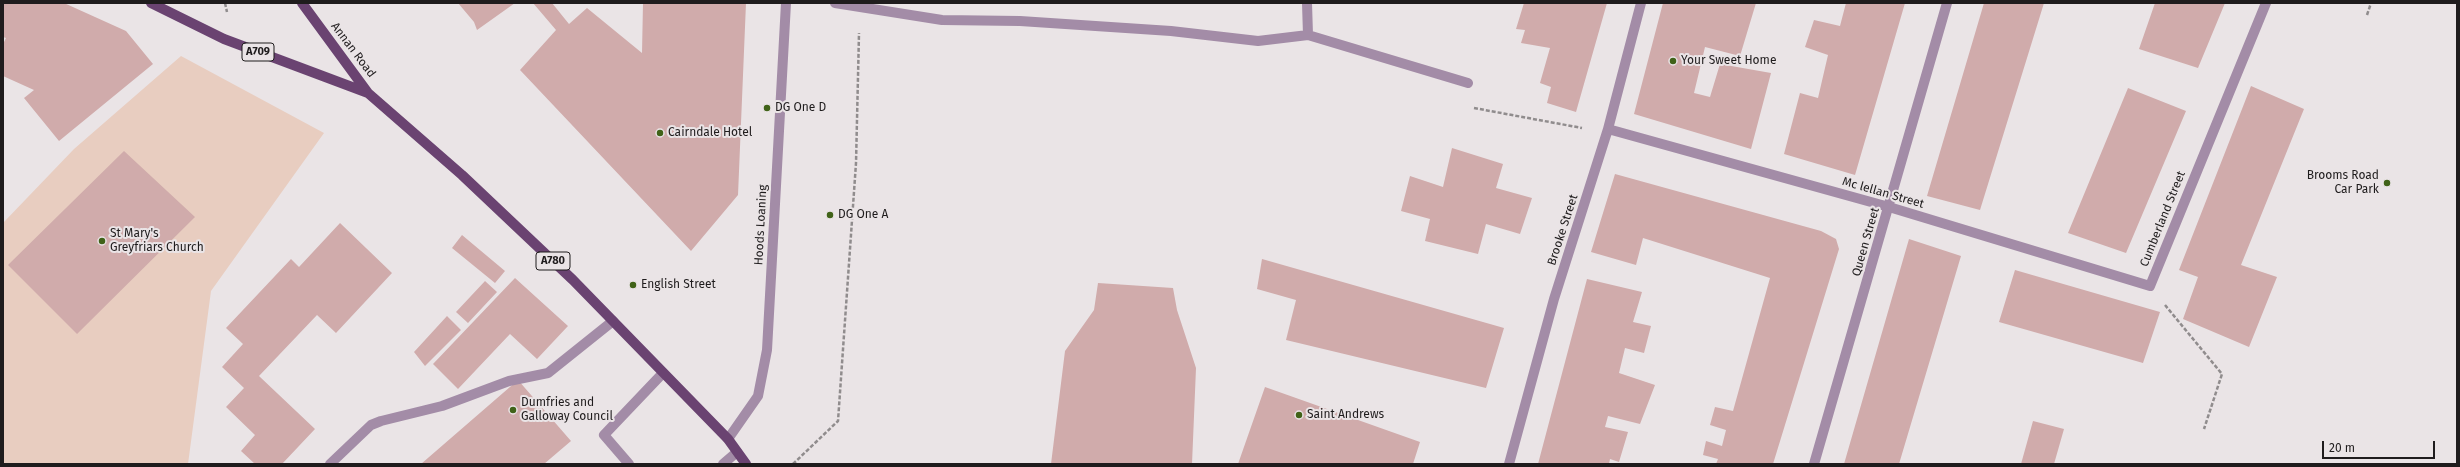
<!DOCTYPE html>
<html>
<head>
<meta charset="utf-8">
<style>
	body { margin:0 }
	#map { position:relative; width:2460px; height:467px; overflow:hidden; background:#eae4e6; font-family:"Fira Sans",sans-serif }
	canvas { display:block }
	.frame { position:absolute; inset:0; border:4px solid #1f1c1d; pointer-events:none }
	.scale { position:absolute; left:2322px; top:441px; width:113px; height:18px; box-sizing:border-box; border:2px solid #1f1c1d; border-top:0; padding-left:5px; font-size:12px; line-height:14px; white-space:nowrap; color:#1f1c1d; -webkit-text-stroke:3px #eae4e6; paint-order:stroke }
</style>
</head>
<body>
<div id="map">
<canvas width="2460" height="467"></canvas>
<div class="frame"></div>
<div class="scale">20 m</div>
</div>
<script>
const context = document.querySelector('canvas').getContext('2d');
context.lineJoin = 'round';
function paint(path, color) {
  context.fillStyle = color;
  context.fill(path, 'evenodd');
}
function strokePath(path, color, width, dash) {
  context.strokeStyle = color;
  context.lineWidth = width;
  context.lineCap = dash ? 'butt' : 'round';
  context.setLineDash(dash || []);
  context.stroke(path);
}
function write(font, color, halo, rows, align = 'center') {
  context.font = font + ' "Fira Sans",sans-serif';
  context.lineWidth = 4;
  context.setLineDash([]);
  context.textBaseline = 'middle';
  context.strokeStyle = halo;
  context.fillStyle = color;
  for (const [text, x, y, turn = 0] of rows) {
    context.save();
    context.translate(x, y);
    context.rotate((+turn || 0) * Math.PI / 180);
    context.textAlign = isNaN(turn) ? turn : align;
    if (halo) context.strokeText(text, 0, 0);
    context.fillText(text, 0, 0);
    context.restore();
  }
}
const green = new Path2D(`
	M181,56L324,133L211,291L188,464H3V223L74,149Z`);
const building = new Path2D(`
	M3,3H64L126,31L153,64L59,141L24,98L34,90L3,76V44L6,38L3,37Z
	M458,3H515L477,30L474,22Z
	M533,3H552L569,24L587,8L642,53L643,3H746L738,195L691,251L520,70L556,30Z
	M1524,3H1607L1576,112L1547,103L1551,87L1540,83L1550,48L1521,43L1525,30L1516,29Z
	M1663,3H1756L1740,56L1705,47L1694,93L1710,97L1720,64L1771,73L1751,149L1634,114Z
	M1846,3H1905L1855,175L1784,154L1800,93L1818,98L1828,55L1805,47L1814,20L1840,26Z
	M1984,3H2044L1980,210L1927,196Z
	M2155,3H2225L2198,68L2139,49Z
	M2251,86L2304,109L2241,265L2277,277L2249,347L2183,319L2198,277L2179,270Z
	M2128,88L2186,111L2126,253L2068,233Z
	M1452,148L1503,164L1496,188L1532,198L1520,234L1486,224L1478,254L1425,241L1430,219L1401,211L1410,176L1443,187Z
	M124,151L195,217L77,334L8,265Z
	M1615,174L1821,231L1836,239L1839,249L1773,464H1716L1718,459L1703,455L1706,441L1722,446L1726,430L1710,425L1715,407L1733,411L1770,278L1643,238L1636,265L1591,252Z
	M340,223L392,273L336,333L317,315L259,376L315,429L282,464H255L241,451L255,435L226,407L244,388L222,367L243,344L226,328L291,259L299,267Z
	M462,235L505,271L495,283L452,248Z
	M1909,239L1961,256L1899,464H1844Z
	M1262,259L1504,328L1486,388L1286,340L1296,300L1257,289Z
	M2015,270L2160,312L2143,363L1999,322Z
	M515,278L568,326L537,359L510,334L458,389L433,364Z
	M1587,279L1642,292L1633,322L1651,326L1644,353L1625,348L1619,373L1655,385L1640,424L1608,416L1605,427L1628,432L1619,462L1610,459L1609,464H1538Z
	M485,281L497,292L468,323L456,312Z
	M1098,283L1173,288L1177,310L1196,368L1192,464H1051L1065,351L1094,310Z
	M447,316L461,330L425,366L414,352Z
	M518,380L571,441L544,464H421Z
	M1265,387L1420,442L1413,464H1238Z
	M2033,421L2064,429L2054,464H2021Z`);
const path = new Path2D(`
	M225,3L227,12
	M2367,15L2371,3
	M1474,108L1582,128
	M2165,305L2222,374L2204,429
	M793,464L838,421L856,163L859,33`);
const service = new Path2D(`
	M835,3L942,20L1020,21L1171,31L1258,41L1308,35L1307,3
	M1308,35L1468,83
	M330,464L371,425L381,421L442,406L509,381L548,373L613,321
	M629,464L604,435L663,373
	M723,464L737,452`);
const minor = new Path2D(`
	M1608,129L1889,207L2150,286L2266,3
	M728,439L758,396L767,350L786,3
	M1509,464L1554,299L1608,129L1641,3
	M1814,464L1947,3`);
const primary = new Path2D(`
	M151,3L224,39L368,93
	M302,3L368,93L462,175L573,280L728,439L746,464`);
const markers = [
	[1673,61,4,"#406218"],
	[767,108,4,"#406218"],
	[660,133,4,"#406218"],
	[2387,183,4,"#406218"],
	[830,215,4,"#406218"],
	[102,241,4,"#406218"],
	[633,285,4,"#406218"],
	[513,410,4,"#406218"],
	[1299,415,4,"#406218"]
];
const shields = [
	[258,52,32],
	[553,261,34]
];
const shieldNames = [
	["A709",258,52],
	["A780",553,261]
];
const streetNames = [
	["Annan Road",353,50,53],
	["Mc lellan Street",1883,193,16],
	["Cumberland Street",2163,219,-68],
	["Hoods Loaning",761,225,-87],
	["Brooke Street",1563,230,-72],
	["Queen Street",1866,242,-74]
];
const poiNames = [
	["Your Sweet Home",1681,61],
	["DG One D",775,108],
	["Cairndale Hotel",668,133],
	["Brooms Road",2379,176,"right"],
	["Car Park",2379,190,"right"],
	["DG One A",838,215],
	["St Mary's",110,234],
	["Greyfriars Church",110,248],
	["English Street",641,285],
	["Dumfries and",521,403],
	["Galloway Council",521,417],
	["Saint Andrews",1307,415]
];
paint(green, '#e8cdc0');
paint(building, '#d0abab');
strokePath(path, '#908c8d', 2.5, [4, 2]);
strokePath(service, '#a38ca7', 10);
strokePath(minor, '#a38ca7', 10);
strokePath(primary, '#6a4371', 10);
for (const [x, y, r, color] of markers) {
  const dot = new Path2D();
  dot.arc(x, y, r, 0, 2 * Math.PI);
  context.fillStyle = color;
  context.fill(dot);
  strokePath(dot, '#eae4e6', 1.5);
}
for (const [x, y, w] of shields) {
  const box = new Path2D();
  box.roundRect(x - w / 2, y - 9, w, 18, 3);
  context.fillStyle = '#eae4e6';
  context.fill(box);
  strokePath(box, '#1f1c1d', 1);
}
write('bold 11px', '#1f1c1d', null, shieldNames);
write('12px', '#1f1c1d', '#eae4e6', streetNames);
write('12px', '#1f1c1d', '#eae4e6', poiNames, 'left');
</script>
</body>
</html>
